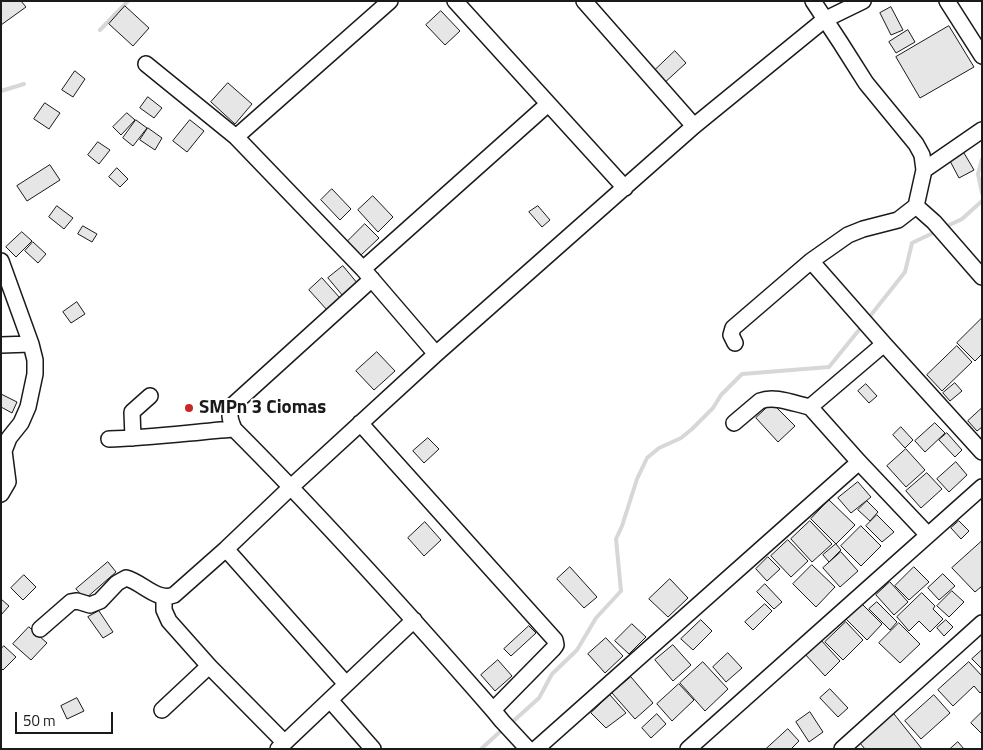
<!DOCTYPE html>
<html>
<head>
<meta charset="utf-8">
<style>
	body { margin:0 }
	#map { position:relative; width:983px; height:750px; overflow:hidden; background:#fff; font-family:"Titillium Web",sans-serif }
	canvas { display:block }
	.frame { position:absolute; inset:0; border:2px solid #1a1a1a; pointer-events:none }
	.scale { position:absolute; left:15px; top:712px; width:98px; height:22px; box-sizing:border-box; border:2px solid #1a1a1a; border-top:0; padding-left:6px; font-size:15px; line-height:18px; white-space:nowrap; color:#1a1a1a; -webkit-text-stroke:4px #fff; paint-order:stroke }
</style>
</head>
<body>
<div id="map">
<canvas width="983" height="750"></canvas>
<div class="frame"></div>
<div class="scale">50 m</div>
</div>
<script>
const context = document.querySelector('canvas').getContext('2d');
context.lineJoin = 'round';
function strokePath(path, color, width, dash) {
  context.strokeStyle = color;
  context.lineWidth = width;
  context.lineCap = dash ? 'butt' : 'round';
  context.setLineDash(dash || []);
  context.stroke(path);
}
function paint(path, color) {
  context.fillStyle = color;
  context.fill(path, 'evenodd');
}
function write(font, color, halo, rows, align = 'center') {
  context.font = font + ' "Titillium Web",sans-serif';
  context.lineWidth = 4;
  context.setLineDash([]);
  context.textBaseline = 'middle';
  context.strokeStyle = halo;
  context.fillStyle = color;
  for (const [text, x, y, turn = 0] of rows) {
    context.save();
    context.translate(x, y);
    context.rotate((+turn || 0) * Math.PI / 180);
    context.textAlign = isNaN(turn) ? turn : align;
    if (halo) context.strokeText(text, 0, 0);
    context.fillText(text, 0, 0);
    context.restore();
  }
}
const stream = new Path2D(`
	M100,30L128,1
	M1,91L24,84
	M982,159L978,174L982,193
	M943,228L962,219L982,201
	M867,320L905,272L912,243L937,231
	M509,725L539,698L552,674L577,650L596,618L621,591L616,539L622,526L637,479L647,458L659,448L681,438L692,429L713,408L721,395L742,374L829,367L863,325
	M481,749L503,729`);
const building = new Path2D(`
	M1,1H21L26,7L1,25Z
	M125,6L149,28L133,46L109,24Z
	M891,7L903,30L891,35L880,13Z
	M441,11L460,31L445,45L426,25Z
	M949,26L974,67L920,98L896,57Z
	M908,30L915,42L896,53L889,42Z
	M675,51L686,63L662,85L652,73Z
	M75,71L85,79L73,97L62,90Z
	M228,83L252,104L235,124L211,102Z
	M148,97L162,108L154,118L140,108Z
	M45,103L60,113L49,129L34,119Z
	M127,113L135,120L121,135L113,127Z
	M136,120L147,128L133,146L123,138Z
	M190,120L204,131L187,152L173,141Z
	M148,128L162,138L155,150L140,140Z
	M98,142L110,150L99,164L88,155Z
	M964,153L974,170L959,178L950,161Z
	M50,165L60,180L27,201L17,186Z
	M117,168L128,179L120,187L109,177Z
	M332,189L351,209L340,220L321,200Z
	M373,196L393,217L378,232L358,210Z
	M57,206L73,218L64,229L49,217Z
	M538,206L550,220L542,227L529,212Z
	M365,224L379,238L360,256L347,242Z
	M83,226L97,234L92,242L78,234Z
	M22,232L32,241L16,257L6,247Z
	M33,242L46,254L38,263L25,251Z
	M343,266L358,284L343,296L328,278Z
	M322,278L340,298L327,310L309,290Z
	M77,302L85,314L71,323L63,312Z
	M982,318V354L975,361L957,343Z
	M957,346L972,362L942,391L927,375Z
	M377,352L395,371L374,390L356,371Z
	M955,383L962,391L950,401L943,393Z
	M866,384L877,396L869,403L858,391Z
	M1,394L17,402L12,413L1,407Z
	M772,403L795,426L778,442L756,418Z
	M982,408V427L977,431L968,421Z
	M935,423L945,433L925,452L915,441Z
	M901,427L913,440L905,448L893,435Z
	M947,433L962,450L955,457L939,440Z
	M428,438L439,449L424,463L413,451Z
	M906,449L925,470L906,487L887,466Z
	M956,462L967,475L949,492L937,479Z
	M927,473L942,489L921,508L906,491Z
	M858,482L871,497L851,513L838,498Z
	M829,500L855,525L836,544L811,519Z
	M867,501L878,512L870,521L858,510Z
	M877,515L894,532L882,542L866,526Z
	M810,521L832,544L812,562L791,539Z
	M959,521L969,531L961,539L951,528Z
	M425,522L441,540L424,556L408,538Z
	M861,526L881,546L861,566L841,546Z
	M788,540L808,561L791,577L771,556Z
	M981,542L982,543V586L975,592L952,568Z
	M836,544L841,550L829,562L823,555Z
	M841,552L858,571L840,587L823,568Z
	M768,557L780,569L767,581L756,569Z
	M108,562L116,572L85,599L76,589Z
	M812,565L835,587L816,607L793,584Z
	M570,567L597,597L584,608L557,579Z
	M914,567L929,582L909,600L895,586Z
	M943,574L955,586L939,600L928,588Z
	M24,575L36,587L23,600L11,588Z
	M670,579L688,598L668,617L649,599Z
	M890,582L908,602L894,615L876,595Z
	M765,584L782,602L774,609L757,592Z
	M952,591L964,602L949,617L937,606Z
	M922,593L935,606L933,609L943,619L930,632L919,621L909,631L897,617Z
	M1,599L9,606L1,615Z
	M877,602L897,622L890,630L869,609Z
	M765,604L772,611L753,630L745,622Z
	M862,604L882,624L867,640L846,619Z
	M99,611L113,632L103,638L88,617Z
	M701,620L712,631L693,650L681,639Z
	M946,620L953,627L944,636L937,628Z
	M846,622L863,640L843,660L825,642Z
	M899,623L920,644L900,663L879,643Z
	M632,624L646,637L629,654L615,641Z
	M529,626L536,633L511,656L504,649Z
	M29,627L47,643L31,660L13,644Z
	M606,638L623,656L605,673L588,654Z
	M820,639L840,661L825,676L804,653Z
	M673,645L691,665L673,681L655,660Z
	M4,646L16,657L3,670L1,668V649Z
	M982,650V669L972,659Z
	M728,653L742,668L726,682L713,667Z
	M498,660L512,676L495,691L481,675Z
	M703,662L728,689L705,711L680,683Z
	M969,662L982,676V691L980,693L974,686L953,706L938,690Z
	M631,677L653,703L635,719L612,693Z
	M679,684L694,700L672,721L657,704Z
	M830,689L848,708L838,717L820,698Z
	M610,695L626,713L606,728L591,713Z
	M934,695L950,713L921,739L905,721Z
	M77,698L84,711L67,719L61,706Z
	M810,712L823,732L809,742L796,722Z
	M982,712V734L971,723Z
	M657,714L666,724L651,738L642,728Z
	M894,714L922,749H865L859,742Z
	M788,729L799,741L791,749H766Z
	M958,742L964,749H950Z`);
const minor = new Path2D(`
	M455,1L625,188
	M584,1L694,126
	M813,1L840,42L866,83L916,144L922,155L924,170
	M947,1L982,56
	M146,64L236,137L363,269L436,354
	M982,130L924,170L916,206L934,222L982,277
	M236,137L390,1
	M916,206L898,220L863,229L848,235L811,261L884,344L982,452
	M1,261L31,344L35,360V374L28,407L21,423L9,438L4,451L8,482L1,494
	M363,269L548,104
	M372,279L233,405C228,414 230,420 234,429C324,519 409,614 493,710L502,721L528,749
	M735,343L731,335L733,328L811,261
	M884,344L810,407L859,462L928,535
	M1,345L31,344
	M360,423L555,640L556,645L553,649L493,710
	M734,423L760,401C775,395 795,404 810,407
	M133,438L132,412L150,396
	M109,439C151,438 193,432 234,429
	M226,549L346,684
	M164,597V610L169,621L209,666L284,742
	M40,629L71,602L77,601L90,605L100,601L117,583L126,578C142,582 157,602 174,595L226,549L291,487L436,354L694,126L824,20L863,1
	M330,700L373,749
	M162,710L209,666
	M278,749L414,620
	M536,749L859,462
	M688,749L982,487
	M842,749L982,623`);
const markers = [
	[189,408,5,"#c62828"]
];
const poiNames = [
	["SMPn 3 Ciomas",199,408]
];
strokePath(stream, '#d7d7d7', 4);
paint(building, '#e6e6e6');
strokePath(building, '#1a1a1a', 1);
strokePath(minor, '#1a1a1a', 18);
strokePath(minor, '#fff', 15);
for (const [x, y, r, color] of markers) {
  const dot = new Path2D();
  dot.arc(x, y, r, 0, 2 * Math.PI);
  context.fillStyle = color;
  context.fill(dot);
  strokePath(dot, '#fff', 2);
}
write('bold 19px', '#1a1a1a', '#fff', poiNames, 'left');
</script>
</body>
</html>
